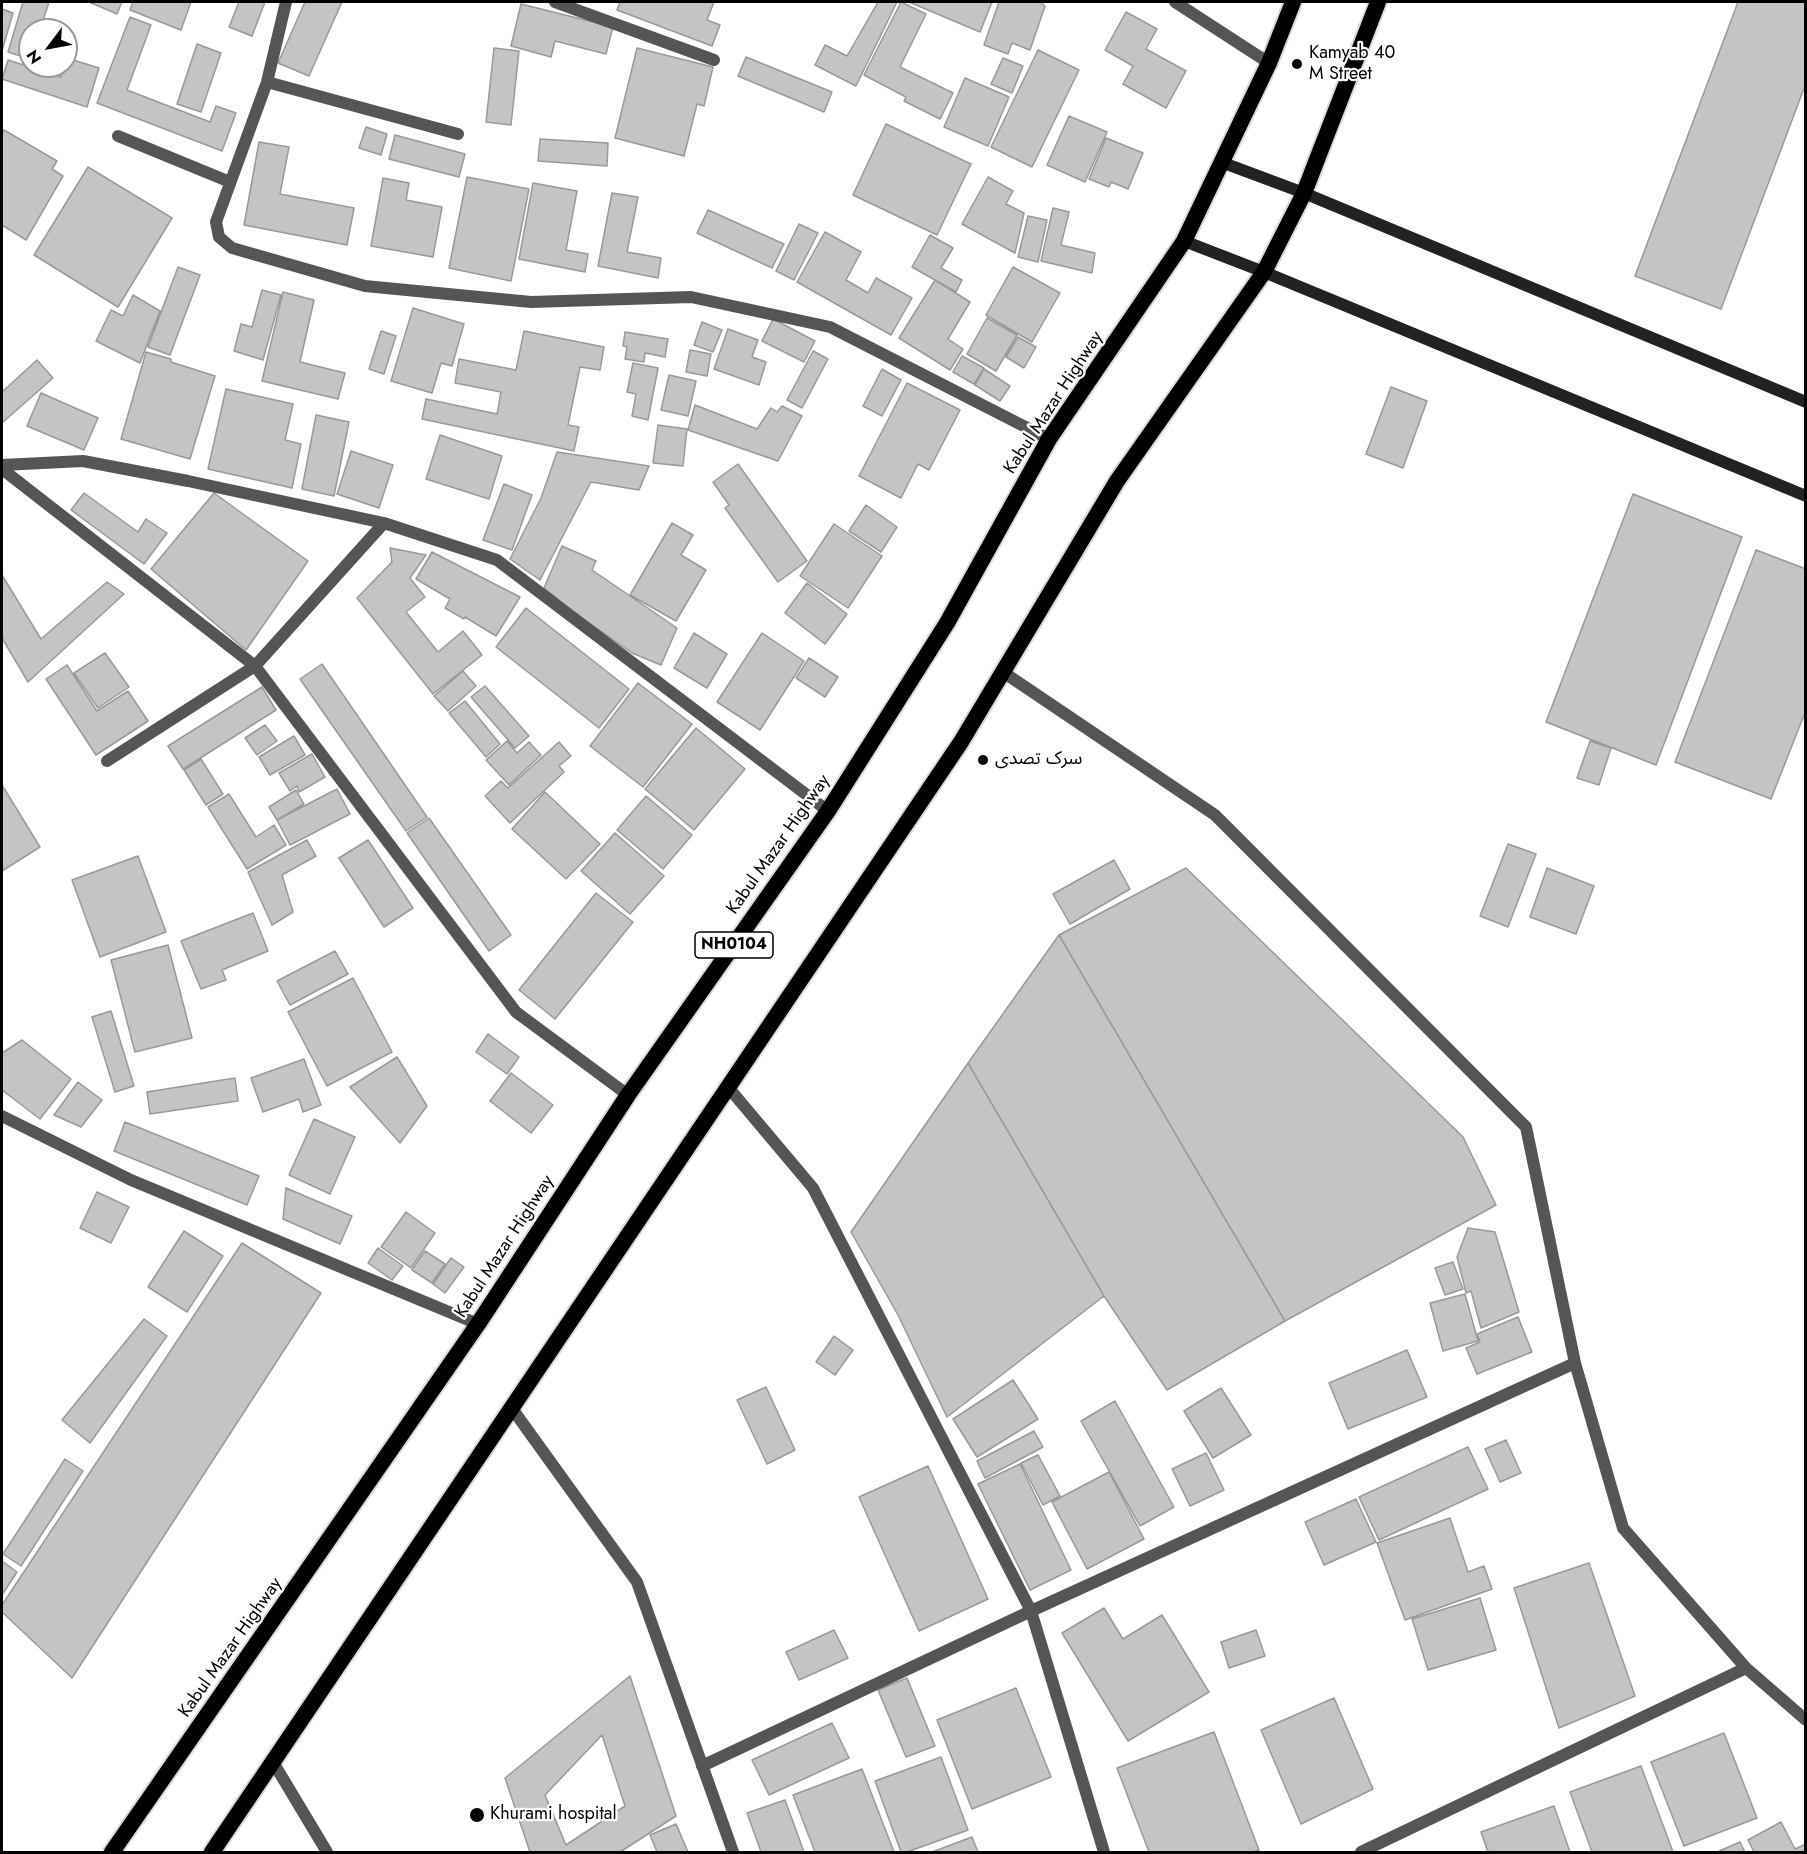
<!DOCTYPE html>
<html>
<head>
<meta charset="utf-8">
<style>
	body { margin:0 }
	#map { position:relative; width:1807px; height:1854px; overflow:hidden; background:#fff; font-family:Jost,sans-serif }
	canvas { display:block }
	.frame { position:absolute; inset:0; border:3px solid #000; pointer-events:none }
	.north { position:absolute; left:18px; top:18px; width:60px; height:60px; box-sizing:border-box; background:#fff; border:2px solid #999; border-radius:50%; rotate:238deg; font-size:16px; font-weight:700; line-height:24px; text-align:center; color:#000 }
	.north::after { content:''; display:block; margin:auto; width:21px; height:27px; background:#000; clip-path:polygon(50% 0,100% 100%,50% 72%,0 100%) }
</style>
</head>
<body>
<div id="map">
<canvas width="1807" height="1854"></canvas>
<div class="frame"></div>
<div class="north">N</div>
</div>
<script>
const context = document.querySelector('canvas').getContext('2d');
context.lineJoin = 'round';
function paint(path, color) {
  context.fillStyle = color;
  context.fill(path, 'evenodd');
}
function strokePath(path, color, width, dash) {
  context.strokeStyle = color;
  context.lineWidth = width;
  context.lineCap = dash ? 'butt' : 'round';
  context.setLineDash(dash || []);
  context.stroke(path);
}
function write(font, color, halo, rows, align = 'center') {
  context.font = font + ' Jost,"Noto Sans Arabic",sans-serif';
  context.lineWidth = 4.5;
  context.setLineDash([]);
  context.textBaseline = 'middle';
  context.strokeStyle = halo;
  context.fillStyle = color;
  for (const [text, x, y, turn = 0] of rows) {
    context.save();
    context.translate(x, y);
    context.rotate((+turn || 0) * Math.PI / 180);
    context.textAlign = isNaN(turn) ? turn : align;
    if (halo) context.strokeText(text, 0, 0);
    context.fillText(text, 0, 0);
    context.restore();
  }
}
const building = new Path2D(`
	M23,2H49L40,30H30V59L8,52Z
	M89,2H122L117,14Z
	M133,2H191L181,30L130,10Z
	M239,2H265L252,36L229,27Z
	M305,2H342L309,76L278,63Z
	M620,2H714L707,20L720,25L712,46L617,10Z
	M878,2H897L856,86L815,65L825,45L847,56Z
	M901,2L926,14L900,67L953,93L940,119L904,101L906,97L864,75Z
	M909,2H992L980,32Z
	M999,2H1040L1045,6L1030,50L1012,43L1008,54L984,45Z
	M1738,2H1806V83L1721,309L1635,276Z
	M521,4L613,27L606,54L555,41L551,57L511,46Z
	M2,9L13,13L2,51Z
	M1126,12L1157,29L1146,49L1186,71L1166,108L1123,84L1133,66L1105,50Z
	M130,17L151,25L127,90L210,122L216,106L236,113L222,151L97,103Z
	M197,44L221,53L201,112L177,104Z
	M494,48L519,51L511,125L486,122Z
	M637,48L713,67L704,106L697,104L684,156L615,138Z
	M1038,50L1079,70L1032,167L991,147Z
	M746,57L832,92L824,112L738,76Z
	M67,58L99,68L87,107L2,79L8,60L61,77L64,66H66Z
	M1003,58L1023,66L1012,93L991,84Z
	M965,78L1009,97L988,146L944,127Z
	M1069,116L1107,132L1085,182L1047,165Z
	M886,124L971,164L937,235L853,195Z
	M366,127L387,134L381,155L359,148Z
	M4,130L57,161L52,169L63,176L26,240L2,225V134Z
	M395,135L465,154L459,177L389,159Z
	M1106,138L1143,153L1128,189L1111,182L1109,187L1089,179Z
	M540,139L608,143L607,166L538,161Z
	M259,142L289,147L280,194L354,208L347,245L244,225Z
	M88,167L172,218L118,307L34,255Z
	M467,177L529,189L511,281L449,268Z
	M988,177L1013,191L1006,204L1024,213L1015,253L962,224Z
	M383,178L409,183L406,200L442,207L433,257L371,246Z
	M533,183L577,191L566,250L588,254L585,272L519,259Z
	M612,193L638,197L627,252L661,258L658,278L598,266Z
	M1053,208L1069,212L1061,245L1095,253L1092,273L1041,261Z
	M708,210L784,244L772,268L697,233Z
	M1028,216L1047,220L1038,262L1018,257Z
	M799,224L818,233L794,280L776,271Z
	M825,232L861,252L846,280L868,293L876,278L912,298L891,335L797,282Z
	M930,235L953,248L941,268L962,280L956,292L912,267Z
	M178,267L200,275L170,355L148,347Z
	M1013,267L1060,293L1032,342L986,315Z
	M935,280L970,302L948,339L963,349L950,370L899,338Z
	M262,290L281,295L263,360L234,351L241,324L252,327Z
	M283,292L314,300L300,362L345,373L338,399L262,381Z
	M133,295L160,311L140,363L96,341L111,310L123,316Z
	M413,308L464,324L452,366L441,363L432,393L391,381Z
	M987,318L1017,335L996,371L967,354Z
	M773,319L815,341L804,362L762,341Z
	M702,322L722,330L713,352L694,345Z
	M728,329L758,340L752,357L766,362L759,385L714,369Z
	M381,331L396,336L384,374L369,369Z
	M524,331L604,347L600,370L580,367L568,425L579,427L574,451L422,419L426,399L497,414L501,392L455,383L459,359L516,370Z
	M625,332L668,339L665,357L645,353L644,362L625,359L627,347L623,346Z
	M1018,337L1036,347L1024,368L1006,357Z
	M690,350L711,354L707,376L686,372Z
	M813,351L828,359L802,408L787,400Z
	M146,352L171,359V362L215,376L190,459L121,439Z
	M962,356L984,368L974,384L953,372Z
	M37,360L53,378L2,423V392Z
	M633,363L658,368L648,420L632,416L636,394L627,392Z
	M882,369L901,380L882,416L863,406Z
	M984,369L1010,386L1000,401L975,385Z
	M669,375L696,381L688,416L661,410Z
	M907,383L960,410L929,470L918,464L901,498L859,476Z
	M1391,387L1427,401L1403,468L1366,454Z
	M226,389L293,404L285,440L301,444L292,488L208,469Z
	M41,393L98,418L84,450L27,426Z
	M695,405L757,429L771,408L777,412L782,406L802,416L778,461L688,430Z
	M316,415L349,422L334,496L302,489Z
	M658,425L687,429L683,466L653,463Z
	M440,435L502,456L489,499L426,479Z
	M351,451L393,465L379,508L337,494Z
	M557,452L649,466L639,490L591,482L540,580L510,559L541,498Z
	M738,464L807,561L778,582L725,508L729,505L713,482Z
	M504,484L532,495L512,550L483,540Z
	M84,493L138,532L146,519L167,533L144,564L71,510Z
	M214,493L308,561L246,650L151,569Z
	M1633,494L1742,537L1656,765L1546,722Z
	M866,505L897,527L881,552L849,531Z
	M672,523L693,535L681,555L706,570L676,621L630,595Z
	M834,524L882,556L848,608L800,576Z
	M562,546L596,561L592,570L677,628L661,665L632,653L572,611L544,588Z
	M390,548L426,555L410,578L425,597L406,612L438,652L463,631L482,655L433,694L357,598L392,562Z
	M1756,550L1806,569V710L1771,799L1675,762Z
	M432,552L520,597L496,636L465,617L464,619L445,608L450,599L416,579Z
	M2,575L41,639L107,582L124,594L28,682L2,638Z
	M807,583L847,614L825,644L785,613Z
	M526,608L629,689L599,728L496,647Z
	M694,633L727,654L707,688L674,668Z
	M762,633L804,661L760,730L717,702Z
	M105,653L129,687L98,708L74,673Z
	M809,658L838,677L825,697L796,678Z
	M322,664L427,817L406,831L300,679Z
	M67,665L97,711L128,691L148,721L96,755L46,679Z
	M463,671L476,686L448,711L434,696Z
	M638,683L692,724L643,787L590,746Z
	M485,686L529,736L515,748L471,697Z
	M262,687L276,710L183,769L168,746Z
	M465,701L500,744L486,757L449,713Z
	M265,725L277,741L257,755L245,738Z
	M696,728L745,769L694,830L645,789Z
	M294,736L305,755L270,775L259,757Z
	M507,741L517,753L529,742L541,755L509,785L486,760Z
	M1590,741L1611,748L1599,785L1577,778Z
	M559,742L571,756L559,766L564,772L510,823L485,796L501,781L508,788Z
	M312,754L325,777L299,792L297,786L290,791L279,773Z
	M201,759L223,794L206,805L184,770Z
	M2,785L40,847L2,871Z
	M337,789L350,814L290,845L277,820Z
	M296,790L304,804L277,820L269,807Z
	M545,792L600,844L566,879L512,829Z
	M229,794L256,837L274,825L286,845L247,869L208,807Z
	M646,796L692,835L663,869L617,830Z
	M429,818L511,935L489,951L407,833Z
	M615,833L664,876L630,914L581,871Z
	M307,840L316,856L282,875L293,912L272,925L248,872Z
	M368,840L413,908L384,927L339,858Z
	M1508,844L1536,854L1508,927L1480,916Z
	M138,856L166,932L100,957L72,880Z
	M1114,860L1130,889L1070,924L1053,894Z
	M1186,868L1463,1137L1496,1205L1285,1321L1059,935Z
	M1547,868L1594,886L1576,934L1530,917Z
	M596,893L633,922L555,1019L519,990Z
	M253,913L268,951L222,970L226,980L201,989L181,941Z
	M1059,935L1285,1321L1167,1390L1104,1296L968,1063Z
	M168,945L192,1038L135,1052L111,960Z
	M335,951L348,974L290,1005L277,981Z
	M353,978L392,1052L327,1086L288,1012Z
	M111,1011L134,1086L115,1092L92,1017Z
	M488,1034L519,1057L507,1074L476,1052Z
	M22,1040L71,1079L40,1119L2,1090V1053Z
	M397,1057L427,1106L400,1143L350,1087Z
	M304,1059L321,1105L303,1112L299,1099L263,1112L251,1078Z
	M968,1063L1104,1296L947,1417L898,1315L851,1232Z
	M511,1073L553,1105L531,1133L490,1101Z
	M235,1078L238,1101L150,1114L147,1092Z
	M78,1082L102,1100L81,1127L54,1115Z
	M314,1119L355,1137L330,1194L289,1175Z
	M125,1122L259,1176L247,1205L114,1151Z
	M286,1188L352,1216L340,1244L283,1219Z
	M97,1192L129,1207L111,1243L80,1228Z
	M406,1212L435,1233L411,1268L381,1247Z
	M1468,1228L1495,1232L1519,1312L1481,1328L1471,1291L1466,1293L1457,1257Z
	M184,1231L223,1256L187,1312L148,1287Z
	M242,1243L321,1293L72,1678L2,1612V1605Z
	M378,1248L403,1266L392,1280L368,1263Z
	M425,1251L445,1264L432,1283L412,1270Z
	M451,1258L464,1267L445,1293L433,1284Z
	M1453,1262L1463,1289L1445,1295L1435,1268Z
	M1465,1294L1478,1341L1443,1351L1430,1303Z
	M1518,1317L1532,1352L1477,1374L1466,1348L1480,1342L1477,1334Z
	M144,1319L167,1336L90,1443L62,1420Z
	M834,1336L853,1350L835,1375L816,1362Z
	M1407,1350L1427,1397L1348,1429L1329,1383Z
	M1013,1380L1038,1419L977,1457L953,1419Z
	M766,1387L795,1450L767,1464L737,1400Z
	M1221,1388L1251,1435L1213,1458L1184,1411Z
	M1115,1401L1174,1507L1140,1526L1081,1421Z
	M1034,1431L1043,1447L985,1478L977,1461Z
	M1506,1440L1521,1473L1500,1482L1485,1449Z
	M1468,1447L1488,1489L1379,1540L1359,1497Z
	M1206,1453L1224,1490L1190,1506L1172,1469Z
	M1038,1455L1060,1496L1043,1505L1021,1463Z
	M65,1459L83,1471L21,1566L3,1554Z
	M1020,1464L1071,1570L1030,1590L978,1484Z
	M928,1466L988,1599L919,1631L859,1497Z
	M1109,1472L1144,1539L1087,1569L1052,1502Z
	M1356,1499L1376,1542L1324,1565L1305,1522Z
	M1450,1518L1468,1572L1484,1566L1492,1589L1405,1620L1377,1543Z
	M2,1561L17,1572L2,1595Z
	M1589,1563L1635,1696L1559,1728L1514,1588Z
	M1480,1598L1496,1650L1428,1670L1412,1619Z
	M1104,1608L1123,1639L1162,1615L1209,1692L1128,1741L1062,1633Z
	M834,1630L848,1658L799,1680L786,1652Z
	M1256,1630L1265,1656L1229,1668L1221,1642Z
	M630,1676L676,1816L620,1852H530L505,1778ZM602,1735L625,1806L566,1845L545,1795Z
	M907,1678L935,1746L906,1757L878,1690Z
	M1016,1688L1051,1777L972,1809L937,1720Z
	M1334,1698L1373,1789L1301,1824L1261,1730Z
	M832,1723L849,1758L769,1795L752,1760Z
	M1214,1732L1259,1850L1252,1852H1149L1117,1768Z
	M1724,1733L1757,1818L1684,1846L1651,1762Z
	M941,1757L968,1830L907,1852H901L875,1781Z
	M1641,1766L1673,1852H1592L1570,1792Z
	M862,1769L894,1852H815L793,1795Z
	M785,1800L804,1852H761L747,1813Z
	M1554,1806L1570,1852H1488L1481,1832Z
	M1781,1822L1795,1849L1806,1844V1852H1754L1748,1840Z
	M676,1824L688,1852H657L650,1835Z
	M972,1837L978,1852H932Z
	M1740,1842L1745,1852H1717Z`);
const minor = new Path2D(`
	M286,2L267,82L216,222L219,237L232,248L365,286L531,302L691,297L830,327L1049,439
	M555,2L714,60
	M1175,2L1269,63
	M267,82L458,134
	M118,136L230,182
	M2,465L83,461L188,481L384,523L497,560L828,811
	M2,469L255,666L516,1012L628,1095
	M1003,672L1215,815L1526,1127L1575,1363L1623,1528L1746,1668L1806,1720
	M107,761L255,666L384,523
	M728,1087L813,1188L1031,1611L1104,1852
	M2,1116L131,1180L478,1324
	M511,1407L637,1582L733,1852
	M273,1762L327,1852
	M702,1766L1031,1611L1575,1363
	M1361,1852L1746,1668`);
const secondary = new Path2D(`
	M1221,162L1304,193L1806,402
	M1184,241L1264,272L1806,496`);
const trunk = new Path2D(`
	M112,1852L478,1324L628,1095L828,811L947,623L1049,439L1184,241L1269,63L1293,2
	M212,1852L961,742L1117,481L1264,272L1304,193L1378,2`);
const markers = [
	[1297,64,6,"#000"],
	[983,760,6,"#000"],
	[477,1815,8,"#000"]
];
const shields = [
	[734,945,78]
];
const shieldNames = [
	["NH0104",734,945]
];
const poiNames = [
	["Kamyab 40",1309,54],
	["M Street",1309,75],
	["سرک تصدی",995,760],
	["Khurami hospital",490,1815]
];
const streetNames = [
	["Kabul Mazar Highway",1054,403,-57],
	["Kabul Mazar Highway",779,845,-55],
	["Kabul Mazar Highway",505,1247,-57],
	["Kabul Mazar Highway",231,1648,-55]
];
paint(building, '#c4c4c4');
strokePath(building, '#999', 1.5);
strokePath(trunk, '#dbdbdb', 20);
strokePath(minor, '#555', 12);
strokePath(secondary, '#222', 12);
strokePath(trunk, '#000', 16);
for (const [x, y, r, color] of markers) {
  const dot = new Path2D();
  dot.arc(x, y, r, 0, 2 * Math.PI);
  context.fillStyle = color;
  context.fill(dot);
  strokePath(dot, '#fff', 2);
}
for (const [x, y, w] of shields) {
  const box = new Path2D();
  box.roundRect(x - w / 2, y - 13, w, 26, 4.5);
  context.fillStyle = '#fff';
  context.fill(box);
  strokePath(box, '#000', 1.5);
}
write('bold 16px', '#000', null, shieldNames);
write('18px', '#000', '#fff', poiNames, 'left');
write('18px', '#000', '#fff', streetNames);
</script>
</body>
</html>
